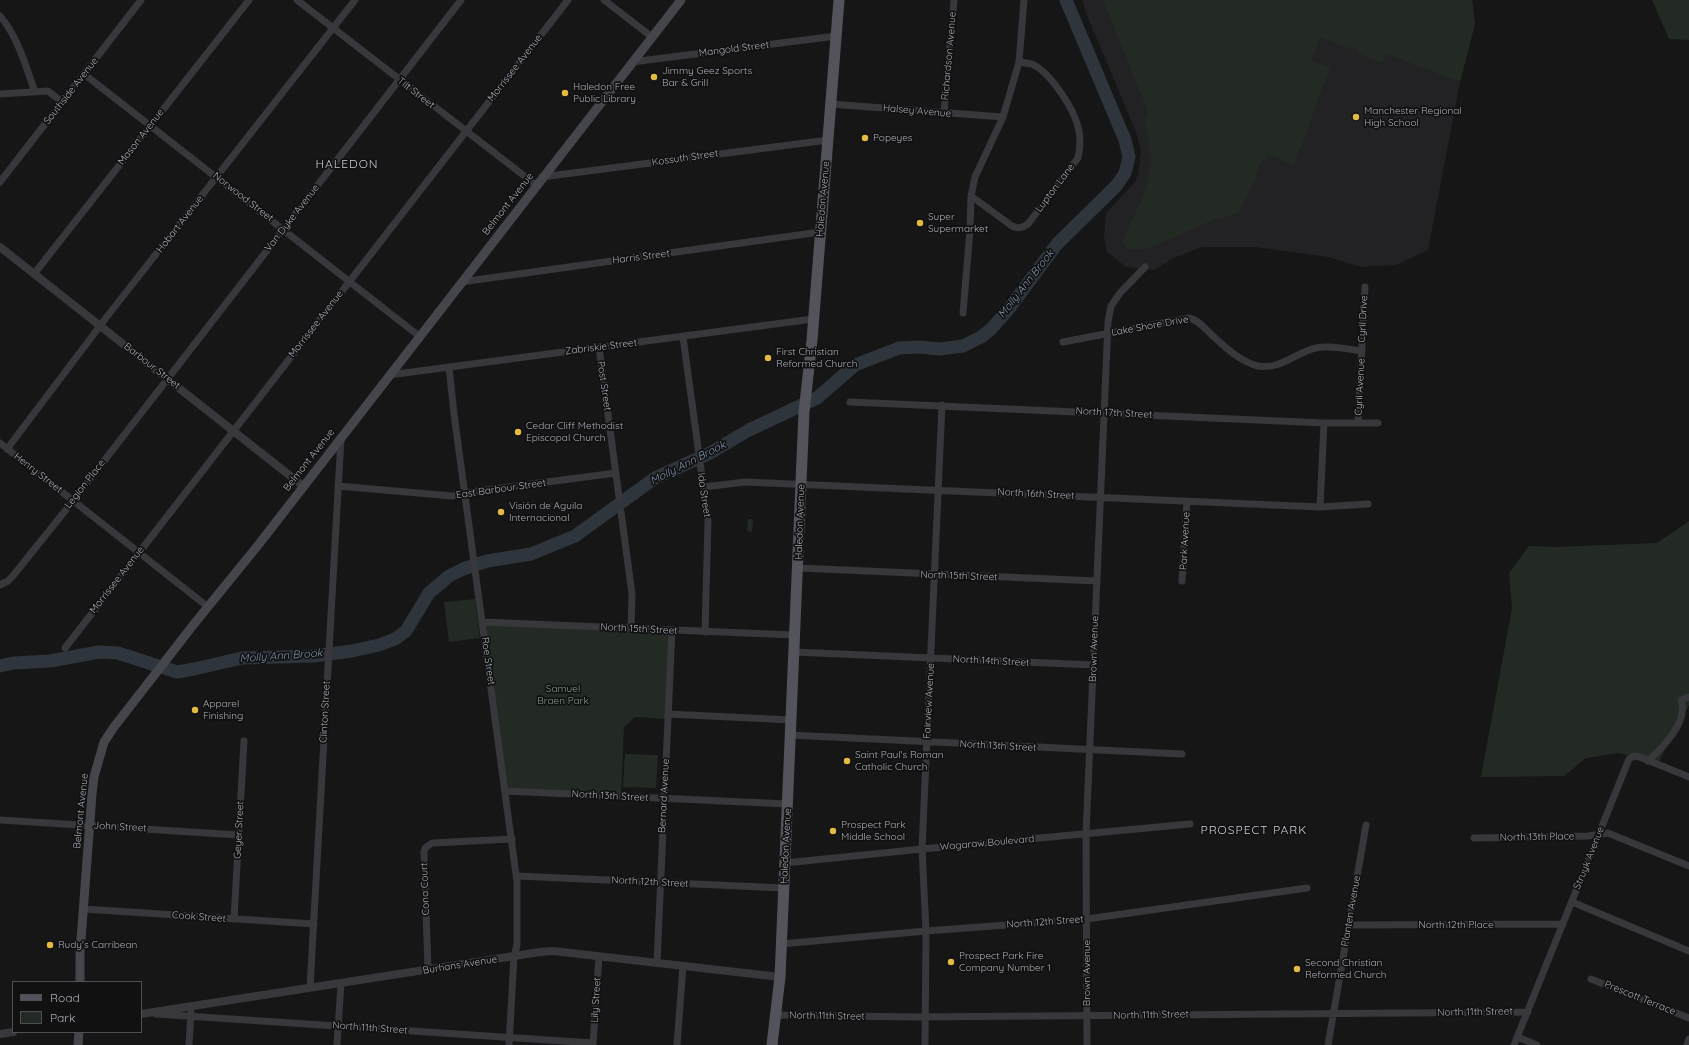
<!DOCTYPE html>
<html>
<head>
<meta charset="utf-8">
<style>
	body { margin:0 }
	#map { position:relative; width:1689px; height:1045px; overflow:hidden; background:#161617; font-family:Quicksand,sans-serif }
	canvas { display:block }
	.legend { position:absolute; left:12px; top:981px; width:130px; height:52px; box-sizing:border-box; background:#111112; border:1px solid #4e4f54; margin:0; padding:5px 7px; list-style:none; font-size:12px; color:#a9acb6 }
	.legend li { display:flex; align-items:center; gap:8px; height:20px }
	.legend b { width:20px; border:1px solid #4e4f54 }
</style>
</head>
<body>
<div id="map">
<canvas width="1689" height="1045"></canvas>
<ul class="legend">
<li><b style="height:5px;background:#53545b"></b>Road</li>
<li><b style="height:11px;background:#222a23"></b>Park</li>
</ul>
</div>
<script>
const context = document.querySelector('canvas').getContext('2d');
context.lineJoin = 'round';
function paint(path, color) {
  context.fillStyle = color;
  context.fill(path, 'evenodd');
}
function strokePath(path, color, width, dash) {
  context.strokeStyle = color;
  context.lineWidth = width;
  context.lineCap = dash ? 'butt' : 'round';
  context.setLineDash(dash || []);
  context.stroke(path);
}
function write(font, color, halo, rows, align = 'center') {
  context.font = font + ' Quicksand,sans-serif';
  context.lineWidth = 3.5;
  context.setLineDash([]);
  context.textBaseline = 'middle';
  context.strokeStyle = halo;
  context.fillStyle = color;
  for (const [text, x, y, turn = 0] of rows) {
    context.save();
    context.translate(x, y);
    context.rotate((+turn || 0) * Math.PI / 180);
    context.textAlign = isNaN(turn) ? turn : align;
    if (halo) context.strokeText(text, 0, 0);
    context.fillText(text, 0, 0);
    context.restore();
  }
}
const built = new Path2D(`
	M1082,0H1472L1475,24L1460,82L1428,250L1396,265L1361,267L1328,257L1255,247H1202L1174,258L1154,270L1126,267L1107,252L1104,236L1106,213L1135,182L1138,175L1141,151L1136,132L1086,13Z`);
const green = new Path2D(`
	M1103,0H1472L1475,24L1460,82L1386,54L1382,63L1357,53L1358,50L1350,46L1349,49L1320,37L1311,60L1330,68L1294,165L1268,155L1266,161L1262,160L1255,180L1238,213L1213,220L1148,249H1127L1123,242C1129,224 1139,208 1145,190C1154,167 1151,144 1144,121L1148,111Z
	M1652,0H1689V40L1669,39Z
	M748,519H753L752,532L747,531Z
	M1689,521V705L1658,763L1619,753L1586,758L1564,776L1481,777L1512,608L1509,573L1529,546L1557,547L1657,543Z
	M475,599L480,638L449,642L444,602Z
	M484,622L673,630L668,719L635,717L624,727L621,798L505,793Z
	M625,754L658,755L656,788L623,787Z`);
const river = new Path2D(`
	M0,666L13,663L50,661L99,652L118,653L177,672L194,669L242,658L314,656L352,651L379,645L395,639L406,631L429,593L449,576L463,569L487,561L531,554L575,536L655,478L710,453L749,430L817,398L855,365L899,348L919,347L940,349L963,346L981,337L990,330L1008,310L1057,244L1117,185L1125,173L1129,157L1125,140L1066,0`);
const minor = new Path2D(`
	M297,0L536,185
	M604,0L652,37
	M0,16C18,37 26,67 35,92
	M632,62L836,36
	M84,74L419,336
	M0,94L48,91L62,102
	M830,104L1003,117
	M944,113L954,0
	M542,177L828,140
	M0,182L141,0
	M971,196L1012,226C1018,229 1022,228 1028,224L1078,158C1080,149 1081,137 1078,127C1074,109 1051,74 1034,65C1030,63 1024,63 1019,62
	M34,274L249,0
	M461,282L820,232
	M963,313L970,230L971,196L975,177L1003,117L1019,62L1024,0
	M683,337L708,521L705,632
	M1063,342L1189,318C1199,320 1205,329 1213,336C1226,348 1241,362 1258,366C1281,370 1296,352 1316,348C1331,345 1346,349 1362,351
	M599,347L619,497
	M449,367L454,414L517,882V945L514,956L509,1045
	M389,375L813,319
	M850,402L1324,423H1378
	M1358,423L1365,287
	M0,443L208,607
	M7,449L109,314L355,0
	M338,486L452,496L478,491L616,473
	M704,487L745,482L1320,507L1368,504
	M1320,507L1324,423
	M621,512L632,594L631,629
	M798,568L1097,581
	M1182,581L1187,501
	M0,585L8,581L12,577L73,501L461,0
	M483,622L794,635
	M65,648L568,0
	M794,652L1093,665
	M668,714L791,720
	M790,735L1182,754
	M1648,761C1662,748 1689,722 1681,700L1689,697
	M505,791L788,804
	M0,820L239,835
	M1474,838L1588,836L1608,833L1689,866
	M785,863L922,849L1190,824
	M517,876L784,888
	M1572,902L1689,951
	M84,909L314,924
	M234,919L244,741
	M1349,925L1563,924
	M781,944L926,931L1087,919L1307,888
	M657,963L672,630
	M428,970L424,852L425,848L432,843L512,839
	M1591,979L1689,1018
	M310,987L341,438
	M156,1014L593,1043
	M774,1015L915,1017L1528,1012
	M1517,1037L1537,1045
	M189,1045L191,1012
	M337,1045L341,983
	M593,1045L599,956
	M677,1045L683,966
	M925,1045L926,931L922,849L942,405
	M1087,1045L1086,834L1108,322L1111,306L1120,293L1145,267
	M1328,1045L1366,825
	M1514,1045L1629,759L1634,756L1640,757L1689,777
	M1687,1045L1689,1039`);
const tertiary = new Path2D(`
	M0,247L303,486
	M141,1014L540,952L553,951L780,977
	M0,1034L13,1032`);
const secondary = new Path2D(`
	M80,982V953L92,794L94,777L104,742L114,727L194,624L259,544L681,0
	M78,1045L79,1032`);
const primary = new Path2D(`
	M772,1045L780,977L804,412L812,340L839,0`);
const markers = [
	[654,77,4,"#e3bb42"],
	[565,93,4,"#e3bb42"],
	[1356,117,4,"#e3bb42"],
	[865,138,4,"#e3bb42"],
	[920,223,4,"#e3bb42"],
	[768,358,4,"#e3bb42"],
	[518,432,4,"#e3bb42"],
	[501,512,4,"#e3bb42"],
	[195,710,4,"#e3bb42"],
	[847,761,4,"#e3bb42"],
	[833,831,4,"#e3bb42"],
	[50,945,4,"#e3bb42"],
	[951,962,4,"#e3bb42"],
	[1297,969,4,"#e3bb42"]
];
const streetNames = [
	["Mangold Street",734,49,-7],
	["Richardson Avenue",949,56,-85],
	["Morrissee Avenue",515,68,-52],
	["Southside Avenue",71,91,-52],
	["Tilt Street",416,93,38],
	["Halsey Avenue",917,111,5],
	["Mason Avenue",141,137,-52],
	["Kossuth Street",685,158,-8],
	["Lupton Lane",1055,188,-53],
	["Norwood Street",243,197,38],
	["Haledon Avenue",823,199,-85],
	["Belmont Avenue",508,204,-52],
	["Van Dyke Avenue",292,218,-52],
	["Hobart Avenue",180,224,-52],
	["Harris Street",641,257,-7],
	["Cyril Drive",1363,319,-87],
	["Morrissee Avenue",316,324,-52],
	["Lake Shore Drive",1150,326,-10],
	["Zabriskie Street",601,347,-7],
	["Barbour Street",152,366,38],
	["Post Street",604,386,82],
	["Cyril Avenue",1360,387,-87],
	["North 17th Street",1114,413,3],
	["Belmont Avenue",309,460,-52],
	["Henry Street",38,473,38],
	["Legion Place",85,484,-52],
	["East Barbour Street",501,489,-8],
	["North 16th Street",1036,494,3],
	["Ida Street",704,495,82],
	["Haledon Avenue",800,522,-88],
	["Park Avenue",1185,541,-87],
	["North 15th Street",959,576,2],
	["Morrissee Avenue",117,580,-52],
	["North 15th Street",639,629,3],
	["Brown Avenue",1094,649,-88],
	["Roe Street",488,661,82],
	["North 14th Street",991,661,3],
	["Fairview Avenue",929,701,-87],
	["Clinton Street",325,712,-87],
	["North 13th Street",998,746,3],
	["North 13th Street",610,796,3],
	["Bernard Avenue",664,796,-87],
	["Belmont Avenue",81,811,-84],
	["John Street",120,827,3],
	["Geyer Street",239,830,-87],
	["North 13th Place",1537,837,-1],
	["Wagaraw Boulevard",987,843,-5],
	["Haledon Avenue",786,846,-87],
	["Struyk Avenue",1589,858,-68],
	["North 12th Street",650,882,3],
	["Cona Court",425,889,-92],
	["Planten Avenue",1351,911,-80],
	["Cook Street",199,917,4],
	["North 12th Street",1045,922,-4],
	["North 12th Place",1456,925],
	["Burhans Avenue",460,965,-9],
	["Brown Avenue",1087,973,-90],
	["Prescott Terrace",1640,998,22],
	["Lily Street",596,1000,-86],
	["North 11th Street",1475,1012,-1],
	["North 11th Street",1151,1015,-1],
	["North 11th Street",827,1016,1],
	["North 11th Street",370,1028,4]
];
const poiNames = [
	["Jimmy Geez Sports",662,71],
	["Bar & Grill",662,83],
	["Haledon Free",573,87],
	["Public Library",573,99],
	["Manchester Regional",1364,111],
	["High School",1364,123],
	["Popeyes",873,138],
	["Super",928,217],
	["Supermarket",928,229],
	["First Christian",776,352],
	["Reformed Church",776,364],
	["Cedar Cliff Methodist",526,426],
	["Episcopal Church",526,438],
	["Visión de Aguila",509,506],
	["Internacional",509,518],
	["Apparel",203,704],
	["Finishing",203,716],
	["Saint Paul's Roman",855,755],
	["Catholic Church",855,767],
	["Prospect Park",841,825],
	["Middle School",841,837],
	["Rudy's Carribean",58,945],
	["Prospect Park Fire",959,956],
	["Company Number 1",959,968],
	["Second Christian",1305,963],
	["Reformed Church",1305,975]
];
const parkNames = [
	["Samuel",563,689],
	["Braen Park",563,701]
];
const waterNames = [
	["Molly Ann Brook",1026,284,-52],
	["Molly Ann Brook",688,463,-27],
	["Molly Ann Brook",281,656,-4]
];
const quarterNames = [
	["HALEDON",347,164],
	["PROSPECT PARK",1254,830]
];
paint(built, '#222224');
paint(green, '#222a23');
strokePath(river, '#2f353c', 13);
strokePath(minor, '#37373c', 7);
strokePath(tertiary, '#37373c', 8);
strokePath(secondary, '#45464c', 9);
strokePath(primary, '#53545b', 11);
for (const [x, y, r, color] of markers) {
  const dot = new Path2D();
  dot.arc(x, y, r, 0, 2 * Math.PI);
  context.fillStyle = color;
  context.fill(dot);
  strokePath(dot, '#111112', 1.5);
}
write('10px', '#a9acb6', '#111112', streetNames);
write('10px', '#a9acb6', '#111112', poiNames, 'left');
write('10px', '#81a086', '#111112', parkNames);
write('italic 11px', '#8396ae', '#111112', waterNames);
context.letterSpacing = '1px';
write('12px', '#c9cbd3', '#111112', quarterNames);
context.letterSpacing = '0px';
</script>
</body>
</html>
